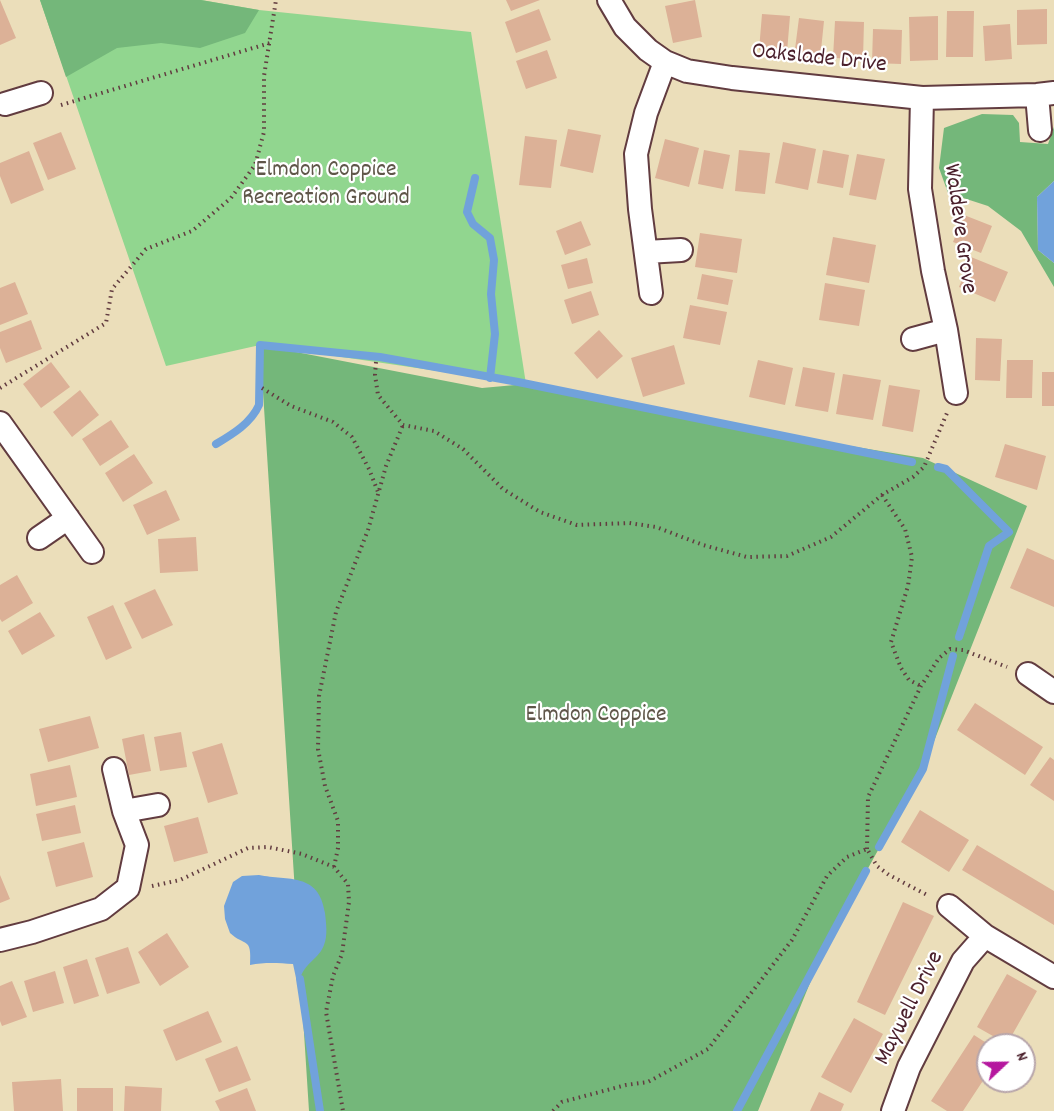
<!DOCTYPE html>
<html>
<head>
<meta charset="utf-8">
<style>
	body { margin:0 }
	#map { position:relative; width:1054px; height:1111px; overflow:hidden; background:#ebdeba; font-family:Dekko,sans-serif }
	canvas { display:block }
	.north { position:absolute; left:976px; top:1033px; width:60px; height:60px; box-sizing:border-box; background:#fff; border:2px solid #b7a5aa; border-radius:50%; rotate:68deg; font-size:16px; font-weight:700; line-height:24px; text-align:center; color:#4a1f2b }
	.north::after { content:''; display:block; margin:auto; width:21px; height:27px; background:#b5179e; clip-path:polygon(50% 0,100% 100%,50% 72%,0 100%) }
</style>
</head>
<body>
<div id="map">
<canvas width="1054" height="1111"></canvas>
<div class="north">N</div>
</div>
<script>
const context = document.querySelector('canvas').getContext('2d');
context.lineJoin = 'round';
function paint(path, color) {
  context.fillStyle = color;
  context.fill(path, 'evenodd');
}
function strokePath(path, color, width, dash) {
  context.strokeStyle = color;
  context.lineWidth = width;
  context.lineCap = dash ? 'butt' : 'round';
  context.setLineDash(dash || []);
  context.stroke(path);
}
function write(font, color, halo, rows, align = 'center') {
  context.font = font + ' Dekko,sans-serif';
  context.lineWidth = 4.5;
  context.setLineDash([]);
  context.textBaseline = 'middle';
  context.strokeStyle = halo;
  context.fillStyle = color;
  for (const [text, x, y, turn = 0] of rows) {
    context.save();
    context.translate(x, y);
    context.rotate((+turn || 0) * Math.PI / 180);
    context.textAlign = isNaN(turn) ? turn : align;
    if (halo) context.strokeText(text, 0, 0);
    context.fillText(text, 0, 0);
    context.restore();
  }
}
const green = new Path2D(`
	M40,0H201L259,10L471,32L526,384L260,345L166,366Z`);
const forest = new Path2D(`
	M40,0H201L259,10L245,33L200,48L161,43L117,48L66,77Z
	M982,114L1013,115L1019,123L1020,142L1048,144L1054,127V181L1037,197L1038,250L1054,263V287L1021,231L988,206L948,193L939,168L944,128Z
	M260,345L482,388L526,384L735,427L923,458L1027,506L923,769L825,946L758,1111H309Z`);
const water = new Path2D(`
	M1054,181V263L1038,250L1037,197Z
	M259,875C288,881 319,872 325,913C326,923 328,935 324,945C319,959 305,962 300,979L296,978L293,964C278,963 265,962 250,965C252,936 245,947 230,933L225,919L224,906L233,882L242,876Z`);
const stream = new Path2D(`
	M475,178L467,212L473,224L490,238L494,260L491,294L495,334L490,378
	M216,444C233,434 251,423 259,405L260,345L380,357L518,382L912,462
	M938,467L946,469L1009,532L989,546L959,637
	M879,847L923,769L953,656
	M300,979L320,1111
	M737,1111L866,871`);
const building = new Path2D(`
	M0,0L16,38L0,45Z
	M506,0H540L511,11Z
	M695,0L702,37L673,43L665,6Z
	M539,9L551,40L516,53L505,22Z
	M1047,9V44L1017,45V10Z
	M947,11H974L973,57H946Z
	M762,14L790,16L787,52L759,50Z
	M938,16V60L910,61L909,17Z
	M799,18L824,21L820,60L794,57Z
	M835,21L864,22L863,59L833,58Z
	M1010,24L1012,59L985,61L983,26Z
	M873,29L902,30L901,64L872,63Z
	M547,50L557,78L526,89L516,61Z
	M568,129L601,135L593,173L560,166Z
	M61,132L76,169L48,180L33,143Z
	M525,136L557,140L551,188L519,185Z
	M665,139L699,148L689,187L655,178Z
	M783,142L816,149L808,190L775,183Z
	M704,150L730,155L723,189L698,184Z
	M739,150L770,153L765,194L735,191Z
	M823,150L849,155L843,188L817,183Z
	M29,151L44,190L11,204L0,176V163Z
	M857,154L885,159L876,200L849,195Z
	M964,215L992,226L981,253L953,242Z
	M581,221L591,245L565,255L556,231Z
	M700,233L742,239L737,273L695,267Z
	M833,237L876,245L869,283L826,275Z
	M971,257L1008,272L995,302L959,287Z
	M587,258L593,283L568,289L561,265Z
	M702,274L733,280L728,305L697,299Z
	M15,282L28,314L0,325V288Z
	M825,283L865,290L859,326L819,320Z
	M591,291L599,315L572,324L564,300Z
	M690,305L727,312L720,345L683,338Z
	M31,320L42,349L6,363L0,348V332Z
	M599,330L623,356L597,379L574,353Z
	M976,338L1002,339L1000,381L975,380Z
	M674,345L685,384L643,397L631,358Z
	M758,360L793,368L785,405L749,397Z
	M1007,360H1033L1032,398H1006Z
	M51,362L70,387L41,408L23,384Z
	M803,367L835,373L828,412L795,406Z
	M1042,372H1054V406H1042Z
	M843,374L881,380L873,420L836,414Z
	M889,385L920,390L913,432L882,426Z
	M80,390L99,415L72,437L53,412Z
	M111,420L129,447L100,466L82,439Z
	M1005,444L1046,456L1037,490L995,477Z
	M134,454L153,483L123,502L105,473Z
	M166,490L180,520L147,535L133,505Z
	M196,537L198,571L160,573L158,539Z
	M1027,548L1054,560V607L1010,588Z
	M17,575L33,603L2,622L0,619V585Z
	M155,589L173,625L142,639L124,603Z
	M113,605L132,648L106,660L87,617Z
	M40,612L55,636L22,655L8,631Z
	M975,703L1043,747L1025,775L957,730Z
	M90,716L99,748L48,762L39,729Z
	M181,732L187,767L160,771L154,737Z
	M144,734L151,771L129,775L122,739Z
	M222,743L238,794L208,803L192,752Z
	M1050,757L1054,760V801L1030,785Z
	M70,765L77,797L36,806L30,774Z
	M75,805L81,833L42,841L36,814Z
	M920,810L969,840L949,872L901,842Z
	M198,817L208,853L174,862L164,826Z
	M84,842L93,877L56,887L47,852Z
	M977,845L1054,891V925L962,870Z
	M0,875L10,899L0,903Z
	M903,902L934,916L885,1015L857,1002Z
	M167,933L189,967L160,986L138,952Z
	M128,947L140,983L107,994L95,958Z
	M87,959L99,996L74,1004L63,967Z
	M55,971L64,1003L33,1012L24,981Z
	M1007,974L1037,991L1007,1044L977,1027Z
	M12,981L27,1017L2,1026L0,1021V986Z
	M208,1011L222,1042L176,1061L163,1030Z
	M854,1018L883,1034L851,1093L821,1077Z
	M974,1035L988,1044V1073L963,1111H947L931,1101Z
	M237,1046L251,1080L219,1092L205,1059Z
	M61,1079L63,1111H14L12,1082Z
	M125,1086L162,1088L161,1111H124Z
	M77,1088H113V1111H77Z
	M247,1088L256,1111H220L215,1101Z
	M819,1092L844,1104L841,1111H810Z`);
const path = new Path2D(`
	M61,105L270,43
	M376,362L375,375L378,395L403,425L434,431L463,449L503,489L540,512L577,525L629,523L656,527L703,545L747,557L787,556L831,537L882,495L913,477L924,467L947,413
	M0,388L106,323L112,289L146,249L192,231L231,198L255,165L264,132V76L276,0
	M262,388L291,406L333,422L352,437L369,469L378,492
	M882,495L905,529L912,557L908,586L891,642L901,668L909,680L921,686
	M867,849L868,797L921,686L939,658L950,649L963,650L1007,667
	M334,867L338,848V821L325,786L318,749L319,696L336,612L368,530L386,466L403,425
	M152,886L180,880L248,848L268,847L302,854L334,867L348,884L349,902L342,954L333,976L326,1012L343,1111
	M553,1111L562,1102L626,1085L648,1082L708,1049L792,940L827,876L847,857L867,849L877,866L889,875L929,896`);
const street = new Path2D(`
	M609,0L625,27L648,50L665,62L687,71L732,78L922,98L1037,95L1054,93
	M1037,95L1040,130
	M922,98L920,189L933,271L946,330L956,393
	M5,104L41,93
	M646,252L681,250
	M651,293L640,209L636,154L646,113L665,62
	M913,339L946,330
	M0,423L92,552
	M39,538L68,518
	M1028,674L1054,692
	M124,811L158,805
	M949,906L985,936
	M0,940L32,932L101,909L128,888L137,845L124,811L114,769
	M893,1111L909,1067L963,961L985,936L1054,977`);
const streetNames = [
	["Oakslade Drive",819,60,6],
	["Waldeve Grove",958,229,82],
	["Maywell Drive",911,1009,-63]
];
const parkNames = [
	["Elmdon Coppice",326,172],
	["Recreation Ground",326,200],
	["Elmdon Coppice",596,717]
];
paint(green, '#91d68f');
paint(forest, '#74b77a');
paint(water, '#71a2db');
strokePath(stream, '#71a2db', 8);
paint(building, '#dcb197');
strokePath(street, '#623c40', 26);
strokePath(path, '#623c40', 4, [1.5, 4.5]);
strokePath(street, '#fff', 22);
write('24px', '#4a1f2b', '#fff', streetNames);
write('24px', '#5f5649', '#fff', parkNames);
</script>
</body>
</html>
